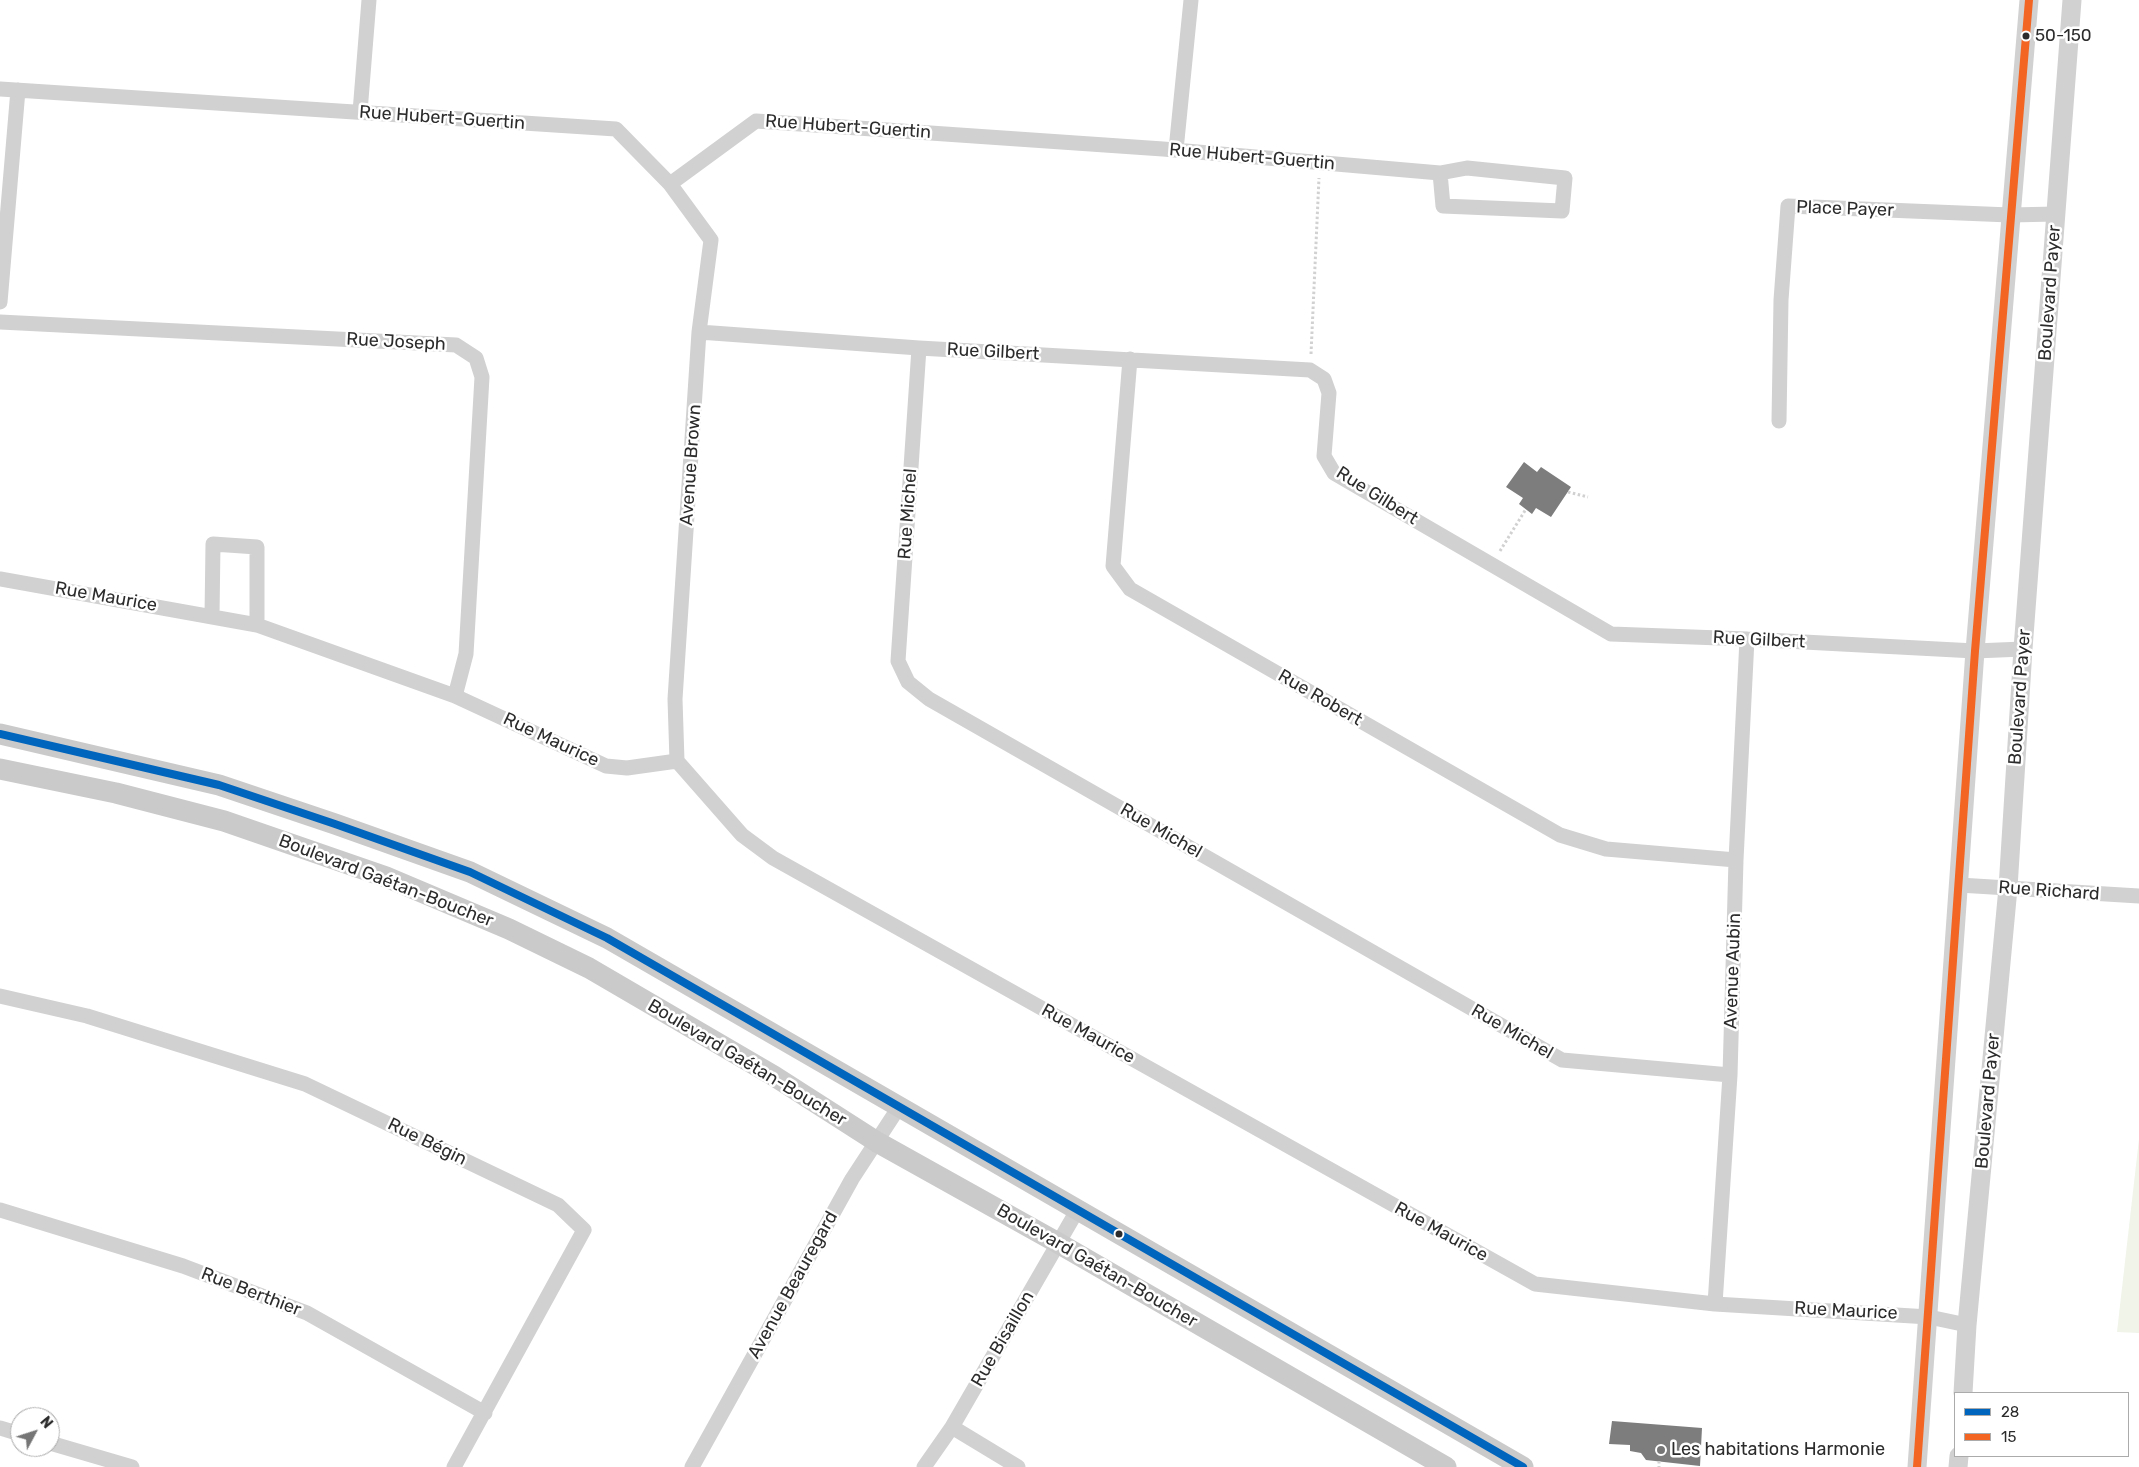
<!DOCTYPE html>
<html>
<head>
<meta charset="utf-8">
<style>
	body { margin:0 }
	#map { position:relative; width:2139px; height:1467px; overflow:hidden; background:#fff; font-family:Rubik,sans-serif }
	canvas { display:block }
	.legend { position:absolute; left:1954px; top:1392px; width:175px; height:65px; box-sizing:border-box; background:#fff; border:1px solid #ababab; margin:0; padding:6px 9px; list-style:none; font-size:15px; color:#2c2c2c }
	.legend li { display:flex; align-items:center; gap:10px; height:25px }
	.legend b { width:25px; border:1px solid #ababab }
	.north { position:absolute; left:10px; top:1407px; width:50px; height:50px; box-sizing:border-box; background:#fff; border:1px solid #ababab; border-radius:50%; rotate:50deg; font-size:14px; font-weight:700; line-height:20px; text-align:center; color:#2c2c2c }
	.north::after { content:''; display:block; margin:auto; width:18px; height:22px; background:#767676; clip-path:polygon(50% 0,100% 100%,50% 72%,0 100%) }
</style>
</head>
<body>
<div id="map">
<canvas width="2139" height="1467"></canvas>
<ul class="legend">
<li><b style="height:6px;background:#0065bd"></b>28</li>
<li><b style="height:6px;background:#f26522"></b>15</li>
</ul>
<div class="north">N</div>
</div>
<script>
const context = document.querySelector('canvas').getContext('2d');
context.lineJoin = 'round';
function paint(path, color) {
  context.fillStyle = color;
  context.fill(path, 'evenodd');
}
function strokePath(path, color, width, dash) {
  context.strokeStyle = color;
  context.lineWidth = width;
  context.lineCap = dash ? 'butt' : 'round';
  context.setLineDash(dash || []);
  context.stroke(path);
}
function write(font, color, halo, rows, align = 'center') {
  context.font = font + ' Rubik,sans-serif';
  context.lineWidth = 5;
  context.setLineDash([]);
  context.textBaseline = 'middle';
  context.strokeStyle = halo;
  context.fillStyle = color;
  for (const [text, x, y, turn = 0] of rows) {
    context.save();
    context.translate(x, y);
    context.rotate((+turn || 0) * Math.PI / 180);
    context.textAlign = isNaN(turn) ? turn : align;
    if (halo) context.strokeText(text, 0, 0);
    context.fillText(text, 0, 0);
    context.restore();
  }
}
const green = new Path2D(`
	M2139,1139V1333L2117,1332Z`);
const building = new Path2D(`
	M1524,462L1537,472L1541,467L1571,487L1551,517L1536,508L1532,514L1519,504L1523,498L1506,487Z
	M1612,1421L1702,1428L1700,1466L1646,1460L1641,1453L1630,1451V1445L1609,1444Z`);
const path = new Path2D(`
	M1311,354L1319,178
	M1568,492L1588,497
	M1500,551L1526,509
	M1659,1461V1467`);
const minor = new Path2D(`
	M0,89L616,129L670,184L711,240L699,332L675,699L677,761
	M360,112L369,0
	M1176,150L1191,0
	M670,184L756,121L1163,149L1440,173L1467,168L1565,178L1562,211L1443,206L1440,173
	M0,302L18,90
	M0,322L456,345L476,358L482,377L466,654L455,696
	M699,332L919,348L1310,370L1324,379L1329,393L1324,456L1334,473L1611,634L1747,639L1975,651L2023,649
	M919,348L898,661L908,682L929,699L1562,1060L1730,1075
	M1130,359L1113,566L1130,589L1560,835L1606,849L1736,860
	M1779,421L1781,300L1788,206L2010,215L2056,214
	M0,579L257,625L455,696L606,766L627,768L677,761
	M212,616L213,544L257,547V625
	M677,761L742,835L773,858L1535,1284L1715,1304L1929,1317L1967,1325
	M1959,885L2139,896
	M0,996L87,1016L305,1084L558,1205L584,1230L454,1467
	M0,1210L183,1266L307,1313L485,1413
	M1715,1304L1730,1075L1736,860L1747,639
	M952,1427L1018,1467
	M0,1428L20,1434
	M50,1443L132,1467
	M692,1467L852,1179L899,1107
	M924,1467L952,1427L1078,1209`);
const tertiary = new Path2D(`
	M1963,1393L1967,1325L2008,888L2023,649L2072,0
	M1917,1467L1975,651L2029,0
	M1958,1467L1959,1456`);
const secondary = new Path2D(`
	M0,734L219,785L335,824L470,872L607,938L1523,1467
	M0,769L116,793L224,821L386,877L509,929L589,968L774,1076L877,1142L1058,1243L1446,1467`);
const bus1 = new Path2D(`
	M0,734L219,785L335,824L470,872L607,938L1523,1467`);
const bus2 = new Path2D(`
	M1917,1467L1975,651L2029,0`);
const markers = [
	[2026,36,4.5,"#2c2c2c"],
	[1119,1234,4.5,"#2c2c2c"],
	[1661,1450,5,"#767676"]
];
const busNames = [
	["50-150",2035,36]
];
const streetNames = [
	["Rue Hubert-Guertin",442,118,4],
	["Rue Hubert-Guertin",848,127,4],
	["Rue Hubert-Guertin",1252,157,5],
	["Place Payer",1845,209,2],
	["Boulevard Payer",2050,293,-86],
	["Rue Joseph",396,342,3],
	["Rue Gilbert",993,352,3],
	["Avenue Brown",691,465,-86],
	["Rue Gilbert",1377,496,32],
	["Rue Michel",908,514,-86],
	["Rue Maurice",106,597,10],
	["Rue Gilbert",1759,640,3],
	["Boulevard Payer",2020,697,-86],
	["Rue Robert",1320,698,30],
	["Rue Maurice",551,740,25],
	["Rue Michel",1161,831,30],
	["Boulevard Gaétan-Boucher",386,881,21],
	["Rue Richard",2049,891,4],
	["Avenue Aubin",1733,971,-88],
	["Rue Michel",1512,1032,30],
	["Rue Maurice",1088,1034,29],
	["Boulevard Gaétan-Boucher",747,1063,31],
	["Boulevard Payer",1988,1101,-85],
	["Rue Bégin",427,1142,26],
	["Rue Maurice",1441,1232,29],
	["Boulevard Gaétan-Boucher",1097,1266,30],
	["Avenue Beauregard",793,1285,-61],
	["Rue Berthier",251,1292,21],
	["Rue Maurice",1846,1311,3],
	["Rue Bisaillon",1003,1339,-60]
];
const poiNames = [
	["Les habitations Harmonie",1671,1450]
];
paint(green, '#f0f4e9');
paint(building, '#7d7d7d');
strokePath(path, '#d1d1d1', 3, [2.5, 2.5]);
strokePath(minor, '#d1d1d1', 15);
strokePath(tertiary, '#d1d1d1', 19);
strokePath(secondary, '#cacaca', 21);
strokePath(bus1, '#0065bd', 8);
strokePath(bus2, '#f26522', 8);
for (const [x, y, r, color] of markers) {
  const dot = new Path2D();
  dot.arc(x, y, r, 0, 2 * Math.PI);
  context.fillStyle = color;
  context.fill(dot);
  strokePath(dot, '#fff', 2);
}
write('17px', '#2c2c2c', '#fff', busNames, 'left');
write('18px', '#2c2c2c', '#fff', streetNames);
write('18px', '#2c2c2c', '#fff', poiNames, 'left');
</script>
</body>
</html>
